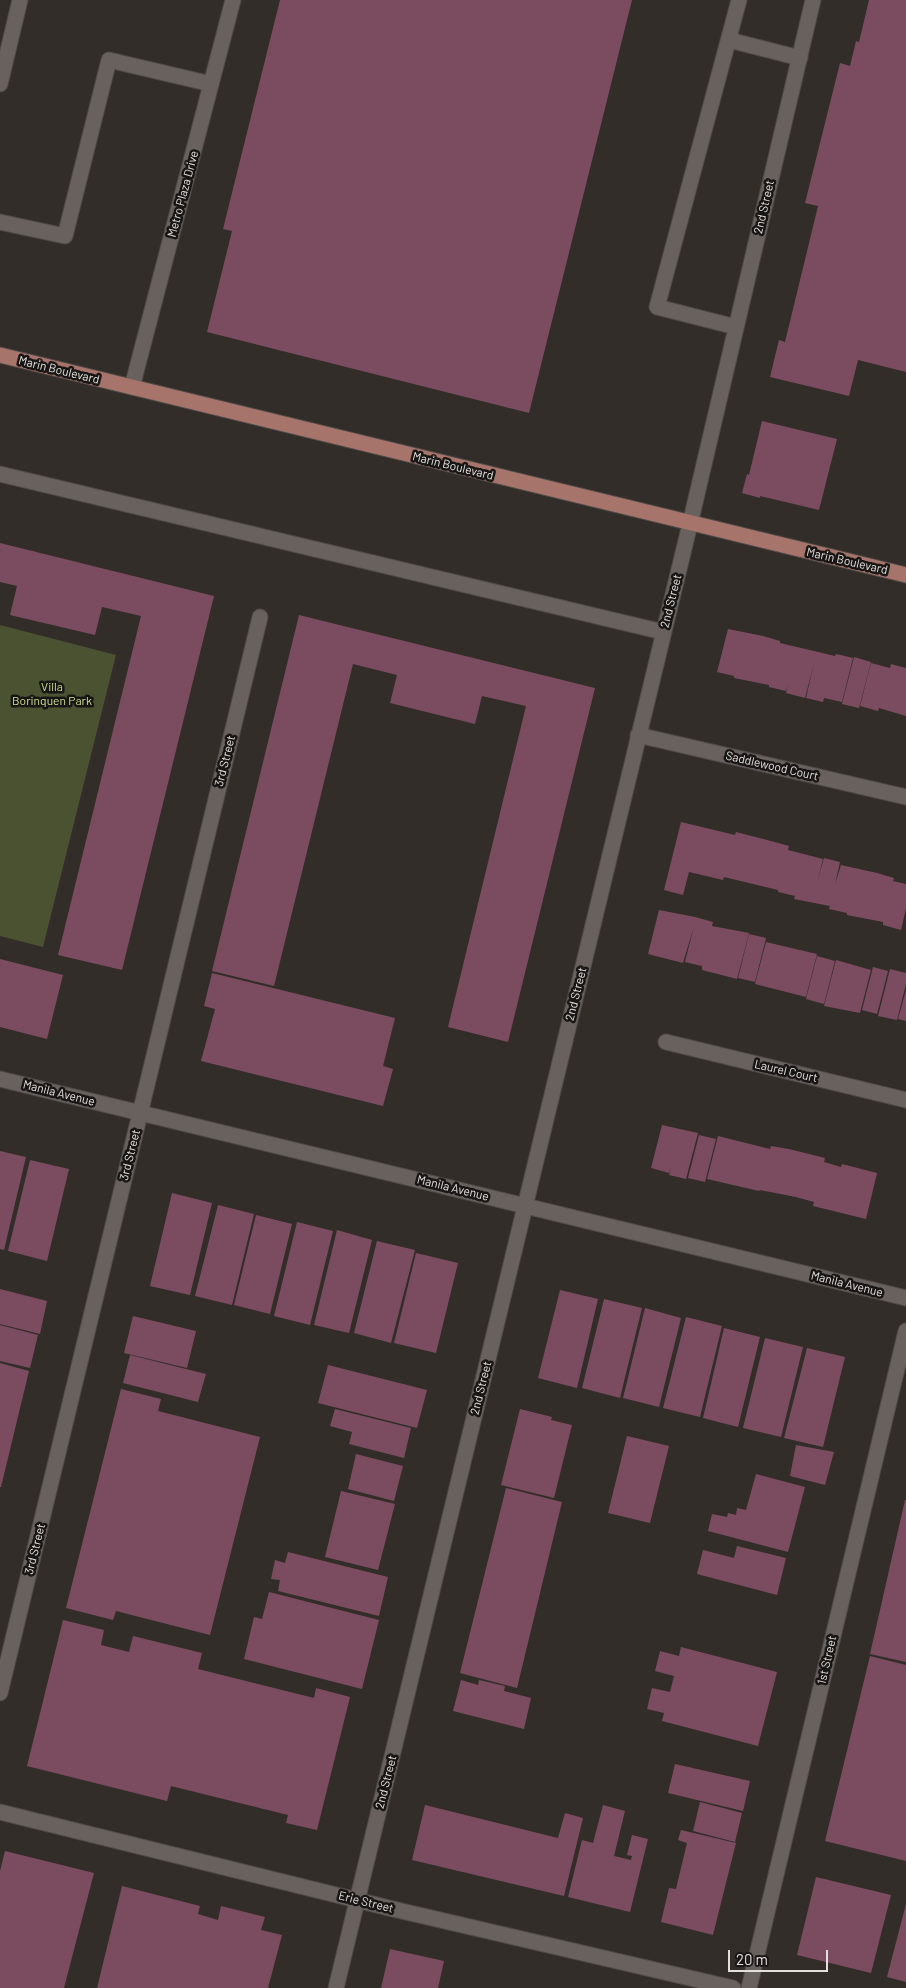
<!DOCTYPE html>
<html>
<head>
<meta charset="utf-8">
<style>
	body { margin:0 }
	#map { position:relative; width:906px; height:1988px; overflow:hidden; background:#332d29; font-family:Barlow,sans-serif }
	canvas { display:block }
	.scale { position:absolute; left:728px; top:1950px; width:100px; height:22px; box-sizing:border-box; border:2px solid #e3dfdc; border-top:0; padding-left:6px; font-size:15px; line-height:18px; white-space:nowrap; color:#e3dfdc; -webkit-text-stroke:4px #181614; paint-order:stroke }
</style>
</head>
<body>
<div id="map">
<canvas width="906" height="1988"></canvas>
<div class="scale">20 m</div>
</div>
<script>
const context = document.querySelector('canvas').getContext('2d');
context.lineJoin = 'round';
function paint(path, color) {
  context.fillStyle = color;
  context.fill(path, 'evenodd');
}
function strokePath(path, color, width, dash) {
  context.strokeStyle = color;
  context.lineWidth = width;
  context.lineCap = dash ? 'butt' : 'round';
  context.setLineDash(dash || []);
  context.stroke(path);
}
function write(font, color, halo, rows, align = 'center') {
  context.font = font + ' Barlow,sans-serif';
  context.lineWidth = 5;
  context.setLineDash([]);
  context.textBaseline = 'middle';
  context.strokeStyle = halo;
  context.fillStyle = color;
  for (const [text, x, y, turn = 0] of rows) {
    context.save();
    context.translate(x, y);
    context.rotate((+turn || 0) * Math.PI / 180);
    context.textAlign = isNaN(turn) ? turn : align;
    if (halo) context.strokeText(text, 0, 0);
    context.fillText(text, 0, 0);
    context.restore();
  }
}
const green = new Path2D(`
	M0,625L116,655L43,947L0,936Z`);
const building = new Path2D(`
	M280,0H632L529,413L207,332L232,231L223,229Z
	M869,0H906V372L858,360L849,396L770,377L779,340L785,342L818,206L805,203L840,63L850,66L856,41L859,42Z
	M762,421L837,439L819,510L760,496V498L742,493L747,474L749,475Z
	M0,543L214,596L122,970L58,955L141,616L102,607L95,635L10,615L17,586L0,582Z
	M299,615L595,688L508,1042L448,1027L526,706L482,696L475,724L390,703L397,675L353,664L274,986L212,971Z
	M728,629L763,636L780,641V643L835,656L836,654L853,658L842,702L824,698L823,702L806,698L814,663L805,698L786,693L788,684L786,691L769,687V685L734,678V676L717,672Z
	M854,657L871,662L859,708L842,704Z
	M871,663L890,668L891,664L906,668V716L879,708L878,711L860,706Z
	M681,822L735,835L736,832L771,841L789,846L788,850L823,859L817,882L824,858L840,862L835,884L841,865L877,873L894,878L893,881L906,884V908L901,930L883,925V922L847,915V913L829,909L830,906L794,899L795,896L778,892V890L724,877L723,880L689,872L683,895L664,890Z
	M659,910L695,917L713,922L712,926L749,933L737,979L702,970V966L685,962L694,926L683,963L648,954Z
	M749,934L766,938L755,982L738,978Z
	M766,942L817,954L806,997L755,984Z
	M817,956L835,961L824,1004L806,999Z
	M0,959L63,975L47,1039L0,1027Z
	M836,960L871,970L860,1013L824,1006Z
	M873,967L888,971L877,1014L862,1010Z
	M890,969L906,973V984L897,1020L878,1016Z
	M212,973L395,1018L383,1066L393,1069L383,1106L201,1061L215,1009L204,1006Z
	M906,990V1021L898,1019Z
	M662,1125L698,1133L686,1179L669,1175L671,1167L669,1173L651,1168Z
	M699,1135L716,1139L705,1182L688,1178Z
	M718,1136L770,1149L771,1146L789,1149L825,1158L824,1162L841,1167L842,1164L877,1173L866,1219L813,1206L814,1202L796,1197L760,1190L759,1191L707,1179Z
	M0,1151L26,1157L4,1250L0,1249Z
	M30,1160L69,1169L47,1261L8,1251Z
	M172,1193L212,1203L190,1295L150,1286Z
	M218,1205L254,1214L232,1305L195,1296Z
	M256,1215L292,1224L270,1314L234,1305Z
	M297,1222L333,1231L310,1325L274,1316Z
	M337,1230L372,1240L349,1333L314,1325Z
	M377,1241L415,1250L391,1343L354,1333Z
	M416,1253L458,1263L436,1353L394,1343Z
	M0,1289L47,1301L40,1334L0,1324Z
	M560,1290L598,1299L577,1388L538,1378Z
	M604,1299L642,1308L620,1398L582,1388Z
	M645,1308L681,1318L659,1407L623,1398Z
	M133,1316L196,1331L187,1368L124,1353Z
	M686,1317L722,1326L700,1417L663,1408Z
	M0,1325L38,1335L30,1368L0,1361Z
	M724,1328L760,1337L738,1427L703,1418Z
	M765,1338L803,1347L781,1437L743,1428Z
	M807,1348L845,1357L823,1447L784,1438Z
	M130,1355L206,1374L198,1402L123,1383Z
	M0,1363L29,1371L1,1487H0Z
	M328,1365L427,1390L417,1428L318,1403Z
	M121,1389L161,1399L158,1411L260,1437L210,1635L116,1611L113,1620L66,1608Z
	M335,1409L411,1428L404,1458L349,1444L352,1432L330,1426Z
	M520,1409L552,1417L551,1420L572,1425L554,1498L501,1485Z
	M627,1436L669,1446L650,1523L608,1513Z
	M796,1445L834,1452L825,1485L790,1476Z
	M356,1454L403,1466L394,1501L348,1489Z
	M756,1474L805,1487L788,1552L708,1531L712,1514L727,1517L728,1513L736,1515L737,1508L746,1510Z
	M506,1488L562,1502L517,1688L460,1673Z
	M341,1491L395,1504L378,1570L325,1557Z
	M905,1500H906V1662L870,1654Z
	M737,1546L786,1558L777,1595L697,1574L703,1550L734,1558Z
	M288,1552L388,1577L379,1616L278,1591L280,1580L271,1579L275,1560L285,1563Z
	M269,1592L379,1620L362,1689L244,1659L254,1617L262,1619Z
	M63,1620L104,1630L101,1645L129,1652L133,1636L202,1653L198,1669L314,1698L316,1688L350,1697L317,1830L286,1823L288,1815L171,1786L167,1801L27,1766Z
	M681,1647L777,1672L758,1746L662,1721L664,1713L647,1709L652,1688L670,1692L674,1676L655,1671L660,1651L679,1656Z
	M870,1656L906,1665V1861L825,1841Z
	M461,1680L478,1685L479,1680L505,1686L504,1691L531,1698L524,1729L453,1711Z
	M675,1764L750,1781L743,1811L668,1793Z
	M700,1802L742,1813L735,1842L693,1831Z
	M425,1805L558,1838L565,1813L583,1818L564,1896L412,1860Z
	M603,1805L625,1811L614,1856L631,1860L632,1856L627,1855L632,1835L648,1839L630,1912L568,1897L582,1840L593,1843Z
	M681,1830L736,1843L713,1935L661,1922L669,1888L676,1889L687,1843L678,1840Z
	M5,1851L94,1873L64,1988H0V1871Z
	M816,1877L891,1895L871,1973L797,1955Z
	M122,1886L200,1906L198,1914L218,1920L221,1906L265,1917L261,1930L282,1935L268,1988H97Z
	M906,1904V1982L887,1977Z
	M390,1949L444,1961L438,1988H381Z`);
const minor = new Path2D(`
	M729,40L800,58
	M0,84L20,0
	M0,222L65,236L109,60L211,84
	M736,327L657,307L739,0
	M132,387L233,0
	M0,474L663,632
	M638,735L906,797
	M666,1042L906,1100
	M0,1079L906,1298
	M0,1693L260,617
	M0,1812L393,1909L733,1988
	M336,1988L690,524L813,0
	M749,1988L906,1331`);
const major = new Path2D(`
	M0,355L906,575`);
const streetNames = [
	["Metro Plaza Drive",183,194,-75],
	["2nd Street",764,207,-77],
	["Marin Boulevard",59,370,14],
	["Marin Boulevard",453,466,14],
	["Marin Boulevard",847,561,13],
	["2nd Street",671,601,-76],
	["3rd Street",225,761,-76],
	["Saddlewood Court",772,766,13],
	["2nd Street",576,994,-76],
	["Laurel Court",786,1071,13],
	["Manila Avenue",59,1093,14],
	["3rd Street",130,1155,-76],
	["Manila Avenue",453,1188,14],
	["Manila Avenue",847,1284,14],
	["2nd Street",481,1388,-76],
	["3rd Street",35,1549,-76],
	["1st Street",827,1660,-77],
	["2nd Street",386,1782,-76],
	["Erie Street",366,1902,14]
];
const parkNames = [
	["Villa",52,687],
	["Borinquen Park",52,701]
];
paint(green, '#4b5232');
paint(building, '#7b4c60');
strokePath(minor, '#4f4a47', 17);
strokePath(major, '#4f4a47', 17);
strokePath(minor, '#68615d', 15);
strokePath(major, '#a6746a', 15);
write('12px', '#e3dfdc', '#181614', streetNames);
write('12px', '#cfdf94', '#181614', parkNames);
</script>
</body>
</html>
